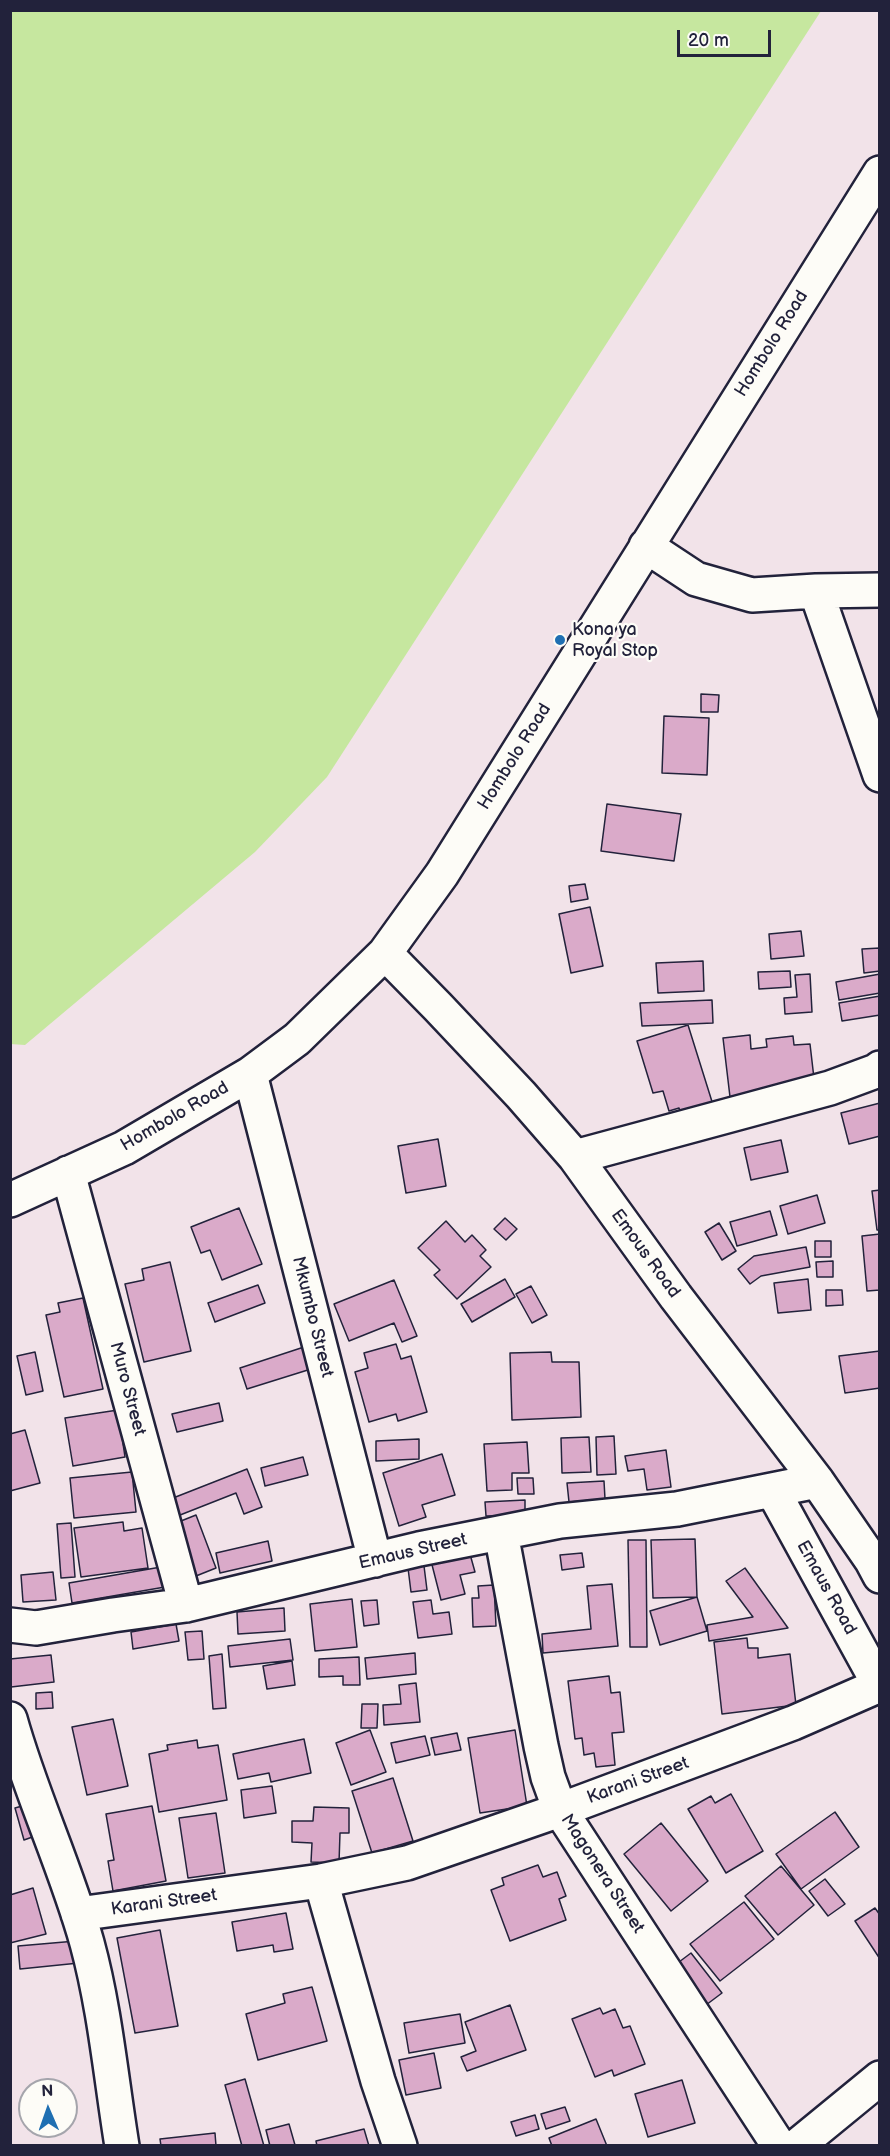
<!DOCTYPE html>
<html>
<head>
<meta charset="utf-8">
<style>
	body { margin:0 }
	#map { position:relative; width:890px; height:2156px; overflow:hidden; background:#f2e3e9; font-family:"Balsamiq Sans",sans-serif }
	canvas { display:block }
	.frame { position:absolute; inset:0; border:12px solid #22223b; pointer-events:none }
	.north { position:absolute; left:18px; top:2078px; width:60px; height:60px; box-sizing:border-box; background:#fdfcf7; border:2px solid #a5a5ac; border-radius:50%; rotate:358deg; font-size:16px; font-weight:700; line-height:24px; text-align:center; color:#22223b }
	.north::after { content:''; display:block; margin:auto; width:21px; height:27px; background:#1f6fb2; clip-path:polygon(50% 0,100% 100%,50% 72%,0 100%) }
	.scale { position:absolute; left:677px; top:30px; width:94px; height:27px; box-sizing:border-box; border:3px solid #22223b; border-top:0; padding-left:8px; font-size:18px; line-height:21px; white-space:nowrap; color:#22223b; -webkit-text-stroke:4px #fdfcf7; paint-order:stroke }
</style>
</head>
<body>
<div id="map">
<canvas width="890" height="2156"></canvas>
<div class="frame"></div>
<div class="north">N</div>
<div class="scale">20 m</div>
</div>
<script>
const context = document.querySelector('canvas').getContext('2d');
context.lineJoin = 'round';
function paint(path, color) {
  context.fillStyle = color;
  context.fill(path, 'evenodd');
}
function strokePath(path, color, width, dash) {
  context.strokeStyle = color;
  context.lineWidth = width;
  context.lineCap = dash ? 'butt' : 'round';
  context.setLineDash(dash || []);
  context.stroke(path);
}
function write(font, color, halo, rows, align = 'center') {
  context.font = font + ' "Balsamiq Sans",sans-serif';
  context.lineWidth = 4.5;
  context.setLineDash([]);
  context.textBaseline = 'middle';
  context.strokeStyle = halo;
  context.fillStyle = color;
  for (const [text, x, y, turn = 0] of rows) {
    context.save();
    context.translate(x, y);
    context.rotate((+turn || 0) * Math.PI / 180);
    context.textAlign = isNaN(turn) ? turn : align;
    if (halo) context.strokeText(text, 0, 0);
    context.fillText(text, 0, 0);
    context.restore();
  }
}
const green = new Path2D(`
	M10,11H821L327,777L255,852L25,1045L10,1044Z`);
const building = new Path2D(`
	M701,694L719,695L718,712H701Z
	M664,716L709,718L707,775L662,773Z
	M607,804L681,814L674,861L601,851Z
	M585,884L588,899L571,902L569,886Z
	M590,907L603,966L571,973L559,914Z
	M801,931L804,956L771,959L769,934Z
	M880,948V971L864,973L862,949Z
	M703,961L704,991L658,993L656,963Z
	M790,971L791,987L759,989L758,972Z
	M810,974L812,1012L785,1014L784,998L797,997L795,975Z
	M880,974V993L839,1000L836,982Z
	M880,996V1015L842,1021L839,1003Z
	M712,1000L713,1023L642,1026L640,1003Z
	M688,1025L714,1108L682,1118L679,1108L669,1111L663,1091L653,1093L637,1041Z
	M750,1035L751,1049L767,1047L766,1039L793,1036L794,1045L810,1044L815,1087L730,1097L723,1038Z
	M880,1103V1136L849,1144L841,1113Z
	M438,1139L446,1186L406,1193L398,1146Z
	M781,1140L788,1172L751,1180L744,1148Z
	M880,1190V1230H877L872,1191Z
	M817,1195L825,1223L788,1234L780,1206Z
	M239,1208L262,1264L222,1280L210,1250L201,1253L191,1227Z
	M770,1211L777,1235L737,1246L730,1222Z
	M505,1218L517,1229L506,1240L494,1229Z
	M446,1221L465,1242L472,1235L486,1250L480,1256L491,1267L457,1299L434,1275L440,1270L418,1248Z
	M719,1223L736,1251L722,1260L705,1232Z
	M880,1234V1290L867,1291L862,1236Z
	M815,1241H831V1257H815Z
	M806,1247L810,1267L761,1276L750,1284L738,1269L754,1256Z
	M833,1261V1277H817L816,1262Z
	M170,1262L191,1351L144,1362L125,1284L144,1280L142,1269Z
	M505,1279L515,1297L472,1322L461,1304Z
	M808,1279L811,1310L778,1313L774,1283Z
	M394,1280L417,1336L402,1342L394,1323L349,1341L334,1304Z
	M258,1285L265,1303L215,1322L208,1303Z
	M531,1286L547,1315L532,1323L516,1294Z
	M826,1290H842L843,1305L826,1306Z
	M83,1298L103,1389L64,1397L46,1315L60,1312L58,1303Z
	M396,1344L401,1359L411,1356L427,1412L398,1421L396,1414L369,1422L355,1372L368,1368L364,1353Z
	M304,1347L311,1369L247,1389L240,1368Z
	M880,1351V1388L845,1393L839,1356Z
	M35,1352L43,1391L26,1395L17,1356Z
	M551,1352L552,1362H579L581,1417L512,1420L510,1353Z
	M219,1403L223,1421L177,1432L172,1414Z
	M118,1410L125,1457L73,1466L65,1418Z
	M25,1430L40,1483L10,1491V1434Z
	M614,1436L616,1474L597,1475L596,1437Z
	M589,1437L591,1472L562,1473L561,1438Z
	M419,1439V1459L376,1461V1441Z
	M527,1442L529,1473H512V1490L487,1491L484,1444Z
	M666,1450L671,1487L647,1490L644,1469L628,1471L625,1456Z
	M442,1454L455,1495L422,1505L426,1517L399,1526L383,1473Z
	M303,1457L308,1475L265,1486L261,1468Z
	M247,1469L262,1507L244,1514L236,1493L175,1517L168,1500Z
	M132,1472L136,1512L74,1518L70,1478Z
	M517,1478H533L534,1494H518Z
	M604,1481L605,1499L569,1502L567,1483Z
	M525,1500V1516H486L485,1502Z
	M196,1515L216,1568L196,1576L176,1523Z
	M123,1522L124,1531L142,1528L148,1568L81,1577L74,1528Z
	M71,1523L75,1577L61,1578L57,1524Z
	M695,1539L697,1597L653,1598L651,1540Z
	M628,1540H646L647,1647H630Z
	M268,1541L272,1561L220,1573L216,1553Z
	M468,1547L475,1572L460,1575L465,1594L441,1600L430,1557Z
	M582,1553L584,1567L562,1570L560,1555Z
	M424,1566L427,1590L411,1592L408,1568Z
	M161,1567L165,1587L72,1603L69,1583Z
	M745,1568L788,1628L709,1641L707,1625L753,1617L726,1581Z
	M53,1572L56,1600L23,1602L21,1575Z
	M612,1584L618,1646L543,1653L542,1634L591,1629L587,1586Z
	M494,1585L496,1626L473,1627L472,1598H479L478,1586Z
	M697,1597L707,1631L660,1645L650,1611Z
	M352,1599L357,1647L315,1651L310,1604Z
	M377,1600L379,1624L364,1626L361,1601Z
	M431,1600L433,1614L449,1612L452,1634L418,1638L413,1602Z
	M284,1608L285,1631L238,1634L237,1612Z
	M176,1624L179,1641L133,1649L131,1632Z
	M202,1631L204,1659L188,1660L185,1632Z
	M747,1638L748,1648H758V1658L790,1654L796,1705L722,1714L714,1642Z
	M290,1639L293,1660L230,1667L228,1646Z
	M415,1653L416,1674L367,1679L365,1658Z
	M222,1654L226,1708L213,1709L209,1656Z
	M51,1655L54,1682L11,1687L10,1659Z
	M359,1657L360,1685H343V1676L319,1677V1659Z
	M292,1661L295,1685L267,1689L263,1666Z
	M609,1676L611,1693L620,1692L624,1732L612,1733L615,1765L596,1767L594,1753L584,1755L582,1738L575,1739L568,1681Z
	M416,1683L420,1722L384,1725L383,1705L401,1704L399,1685Z
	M52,1692L53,1708L36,1709V1693Z
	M362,1704H378L377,1728H361Z
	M113,1719L128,1786L87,1795L72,1727Z
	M370,1730L386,1772L351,1785L336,1743Z
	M515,1730L527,1806L480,1813L468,1738Z
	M457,1733L461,1750L435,1755L431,1738Z
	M425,1736L430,1755L396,1763L391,1743Z
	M304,1739L311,1773L271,1782L269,1773L238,1779L233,1754Z
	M197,1740L198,1748L218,1745L227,1800L159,1812L149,1754L168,1750L167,1745Z
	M393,1778L413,1841L372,1853L352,1791Z
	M272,1786L276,1813L244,1818L241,1790Z
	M731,1794L763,1851L726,1873L688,1809L711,1796L715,1803Z
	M29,1804L38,1835L24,1840L15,1808Z
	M152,1806L166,1881L113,1891L108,1861L114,1860L106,1814Z
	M314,1807L349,1808V1833H340L339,1863L311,1862L312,1843L292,1842V1821H313Z
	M835,1812L859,1847L801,1889L776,1854Z
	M216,1813L225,1873L188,1878L179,1818Z
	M661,1823L708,1881L671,1911L624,1854Z
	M538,1865L543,1877L557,1872L566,1896L559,1899L566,1920L510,1941L491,1890L504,1885L502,1878Z
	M781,1866L814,1905L778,1935L745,1896Z
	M825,1879L845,1904L828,1916L809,1891Z
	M33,1888L46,1934L10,1943V1895Z
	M744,1902L774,1939L720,1981L690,1944Z
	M875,1908L880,1915V1959L855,1921Z
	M286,1913L293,1949L274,1952L273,1945L237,1951L232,1922Z
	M160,1930L178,2026L135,2033L117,1938Z
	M76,1941L79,1963L20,1969L18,1946Z
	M691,1953L722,1993L702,2008L671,1968Z
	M312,1987L327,2041L258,2060L246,2014L285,2003L283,1994Z
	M510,2005L526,2050L467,2071L461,2057L476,2051L465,2022Z
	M600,2008L603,2014L615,2009L623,2028L630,2026L645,2064L614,2076L612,2070L595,2077L572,2019Z
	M460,2014L465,2043L409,2053L404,2023Z
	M434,2053L441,2088L406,2095L399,2060Z
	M245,2079L264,2146H242L225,2085Z
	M682,2080L695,2123L648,2137L635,2094Z
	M565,2107L570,2121L546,2129L541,2114Z
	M535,2115L539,2129L516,2136L511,2122Z
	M596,2119L607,2146H552L549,2138Z
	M289,2124L295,2145L270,2146L266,2130Z
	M364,2129L369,2146H317L316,2141Z
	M215,2133L216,2146H161L160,2139Z`);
const minor = new Path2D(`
	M646,546L696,579L752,595L816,591L880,590
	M816,591L880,775
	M385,953L438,1007L521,1095L575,1157L676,1297L817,1481L872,1561L880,1576
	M250,1074L375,1560
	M575,1157L830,1088L876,1071L880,1068
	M68,1173L186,1605
	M10,1200L124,1148L250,1074L297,1039L385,953L442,874L880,173
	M773,1491L880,1686
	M501,1533L541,1746L548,1777L560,1810L779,2146
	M10,1625L36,1628L113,1615L186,1605L419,1549L560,1521L677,1509L817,1481
	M10,1719C31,1795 66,1867 87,1943C105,2009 111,2078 122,2146
	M321,1881L378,2081L400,2146
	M78,1914L321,1881L407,1863L560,1810L793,1723L880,1685
	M797,2146L880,2078`);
const markers = [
	[560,640,6,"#1f6fb2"]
];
const streetNames = [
	["Hombolo Road",772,344,-58],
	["Hombolo Road",515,757,-58],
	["Hombolo Road",175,1117,-30],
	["Emous Road",645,1254,54],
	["Mkumbo Street",312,1317,76],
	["Muro Street",127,1389,75],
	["Emaus Street",413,1552,-13],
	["Emaus Road",826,1588,61],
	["Karani Street",638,1781,-20],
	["Magonera Street",602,1874,57],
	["Karani Street",164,1903,-8]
];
const poiNames = [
	["Kona ya",572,630],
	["Royal Stop",572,651]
];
paint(green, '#c6e79f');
paint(building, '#daaac9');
strokePath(building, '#22223b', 1.5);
strokePath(minor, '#22223b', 38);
strokePath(minor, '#fdfcf7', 33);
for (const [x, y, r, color] of markers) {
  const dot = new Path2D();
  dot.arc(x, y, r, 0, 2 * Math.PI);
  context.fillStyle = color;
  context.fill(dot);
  strokePath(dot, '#fdfcf7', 2);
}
write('18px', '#22223b', '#fdfcf7', streetNames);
write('18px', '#22223b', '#fdfcf7', poiNames, 'left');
</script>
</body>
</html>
